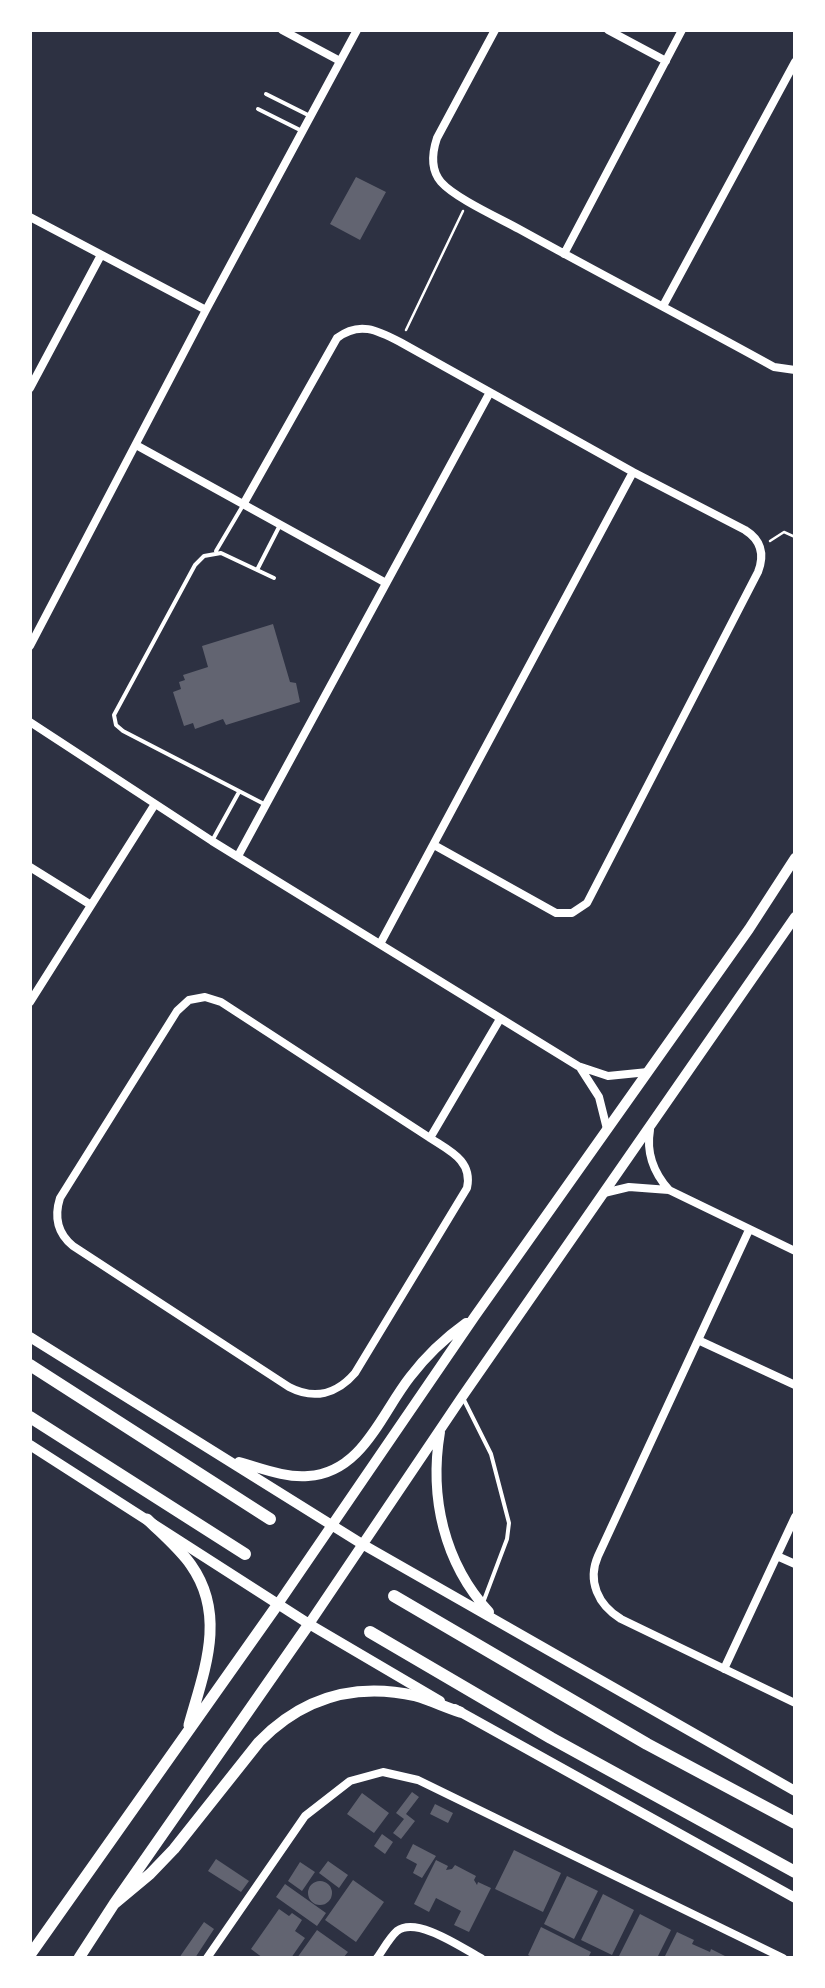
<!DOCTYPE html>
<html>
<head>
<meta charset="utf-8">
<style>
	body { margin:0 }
	#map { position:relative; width:825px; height:1988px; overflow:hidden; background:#2d3142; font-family:Arial,sans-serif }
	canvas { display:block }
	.frame { position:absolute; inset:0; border:32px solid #fff; pointer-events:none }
</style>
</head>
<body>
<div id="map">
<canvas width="825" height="1988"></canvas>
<div class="frame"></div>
</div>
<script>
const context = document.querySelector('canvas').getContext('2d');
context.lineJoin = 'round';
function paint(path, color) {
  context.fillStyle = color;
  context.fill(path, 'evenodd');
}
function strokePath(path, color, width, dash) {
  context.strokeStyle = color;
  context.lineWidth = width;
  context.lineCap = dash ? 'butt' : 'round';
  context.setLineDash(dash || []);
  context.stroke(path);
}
const building = new Path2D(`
	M356,177L386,192L360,240L330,224Z
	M273,624L290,682L296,683L300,702L226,725L223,719L195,729L193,723L184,726L173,692L181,689L179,682L185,680L183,675L208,667L202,646Z
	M412,1792L419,1797L406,1814L415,1821L401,1839L393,1833L404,1819L396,1813Z
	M362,1793L389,1813L374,1833L347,1814Z
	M435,1804L453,1813L448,1823L430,1814Z
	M382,1834L393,1842L385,1854L374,1846Z
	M413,1844L436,1856L422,1878L413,1873L417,1864L406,1858Z
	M514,1850L561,1873L543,1912L495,1889Z
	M216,1859L249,1881L241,1892L208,1871Z
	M436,1860L448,1866L446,1870L452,1869L455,1865L476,1876L474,1880L477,1885L478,1882L491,1888L469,1932L454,1925L461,1911L436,1898L429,1912L414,1904Z
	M328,1861L348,1875L339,1888L319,1873Z
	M300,1862L315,1872L302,1891L288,1881Z
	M567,1876L598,1891L574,1939L544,1924Z
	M353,1880L384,1902L356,1942L325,1920Z
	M308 1893a12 12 0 1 1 24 0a12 12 0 1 1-24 0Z
	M285,1884L326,1913L317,1926L276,1897Z
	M603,1894L634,1910L612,1955L581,1940Z
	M279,1909L289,1916L292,1913L302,1920L295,1931L305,1938L291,1958H263L251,1949Z
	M640,1914L671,1930L657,1958H618Z
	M204,1922L214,1929L195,1958H179Z
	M541,1927L591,1952L588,1958H534L528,1955Z
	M317,1930L348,1952L343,1958H297Z
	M677,1932L694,1940L692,1944L710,1952L711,1949L729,1958H664Z`);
const path = new Path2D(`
	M406,330L463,211
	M770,541L784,532L795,537`);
const service = new Path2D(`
	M266,94L310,116
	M258,109L302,131
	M216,551L242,507
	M257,570L279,527
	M266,805L123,731L116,725L114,715L195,565L204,556L221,553L274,578
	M212,841L239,792
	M463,1398L491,1454L509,1523L507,1539L484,1600`);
const minor = new Path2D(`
	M282,30L340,61
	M495,30L437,138C432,153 430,169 441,182C455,198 499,218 519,229C604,276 689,320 774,367L795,370
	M608,30L666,61
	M30,217L206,310
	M564,254L682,30
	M663,306L795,62
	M30,388L101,255
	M136,445L386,583
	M244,503L337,338C359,321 377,330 400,342L633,472L745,530C761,540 765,554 758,572L587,903L572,913H556L434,845
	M30,646L206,310L357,30
	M30,722L212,841L578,1066L608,1076L648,1072
	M238,856L489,394
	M30,867L91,905
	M380,944L633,472
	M205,997L221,1002L430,1138C450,1151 473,1161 467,1188L355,1373C337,1394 314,1400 289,1387L73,1246C57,1233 54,1217 60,1198L177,1011L189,1000Z
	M30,1002L155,804
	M581,1069L599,1097L607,1129
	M650,1130C646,1153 653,1172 669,1190
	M430,1138L500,1019
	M604,1193L629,1187L669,1190L795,1251
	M749,1230L598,1556C587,1581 598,1605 621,1619L795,1703
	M698,1340L795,1385
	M777,1556L795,1564
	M724,1669L795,1517
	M207,1958L305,1816L350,1781L383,1772L418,1780L783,1958
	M377,1958C383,1950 389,1938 397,1931C417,1916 462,1948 481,1958`);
const tertiary = new Path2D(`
	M30,1337L362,1544L795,1791
	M440,1432C429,1497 444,1563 489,1612
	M30,1445L309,1624L440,1701
	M239,1462C261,1468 285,1478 308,1476C362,1473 381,1414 410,1377C426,1356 445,1338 466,1323
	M278,1604L475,1316L749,929L795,858
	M309,1624L462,1397L795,917
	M455,1709L795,1898`);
const secondary = new Path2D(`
	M147,1519C162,1534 179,1548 191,1565C227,1616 204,1671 189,1725
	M114,1904L150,1874L174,1849L259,1742C302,1698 354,1682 416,1696C430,1700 445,1707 460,1712
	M30,1955L278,1604
	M79,1958L114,1904L309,1624`);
const primary = new Path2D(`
	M30,1365L270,1519
	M30,1417L245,1554
	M394,1596L647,1744L795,1823
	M370,1632L551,1738L795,1872`);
paint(building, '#626471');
strokePath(path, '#fff', 2.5);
strokePath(service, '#fff', 4);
strokePath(minor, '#fff', 8);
strokePath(tertiary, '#fff', 10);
strokePath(secondary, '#fff', 11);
strokePath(primary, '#fff', 12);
</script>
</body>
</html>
